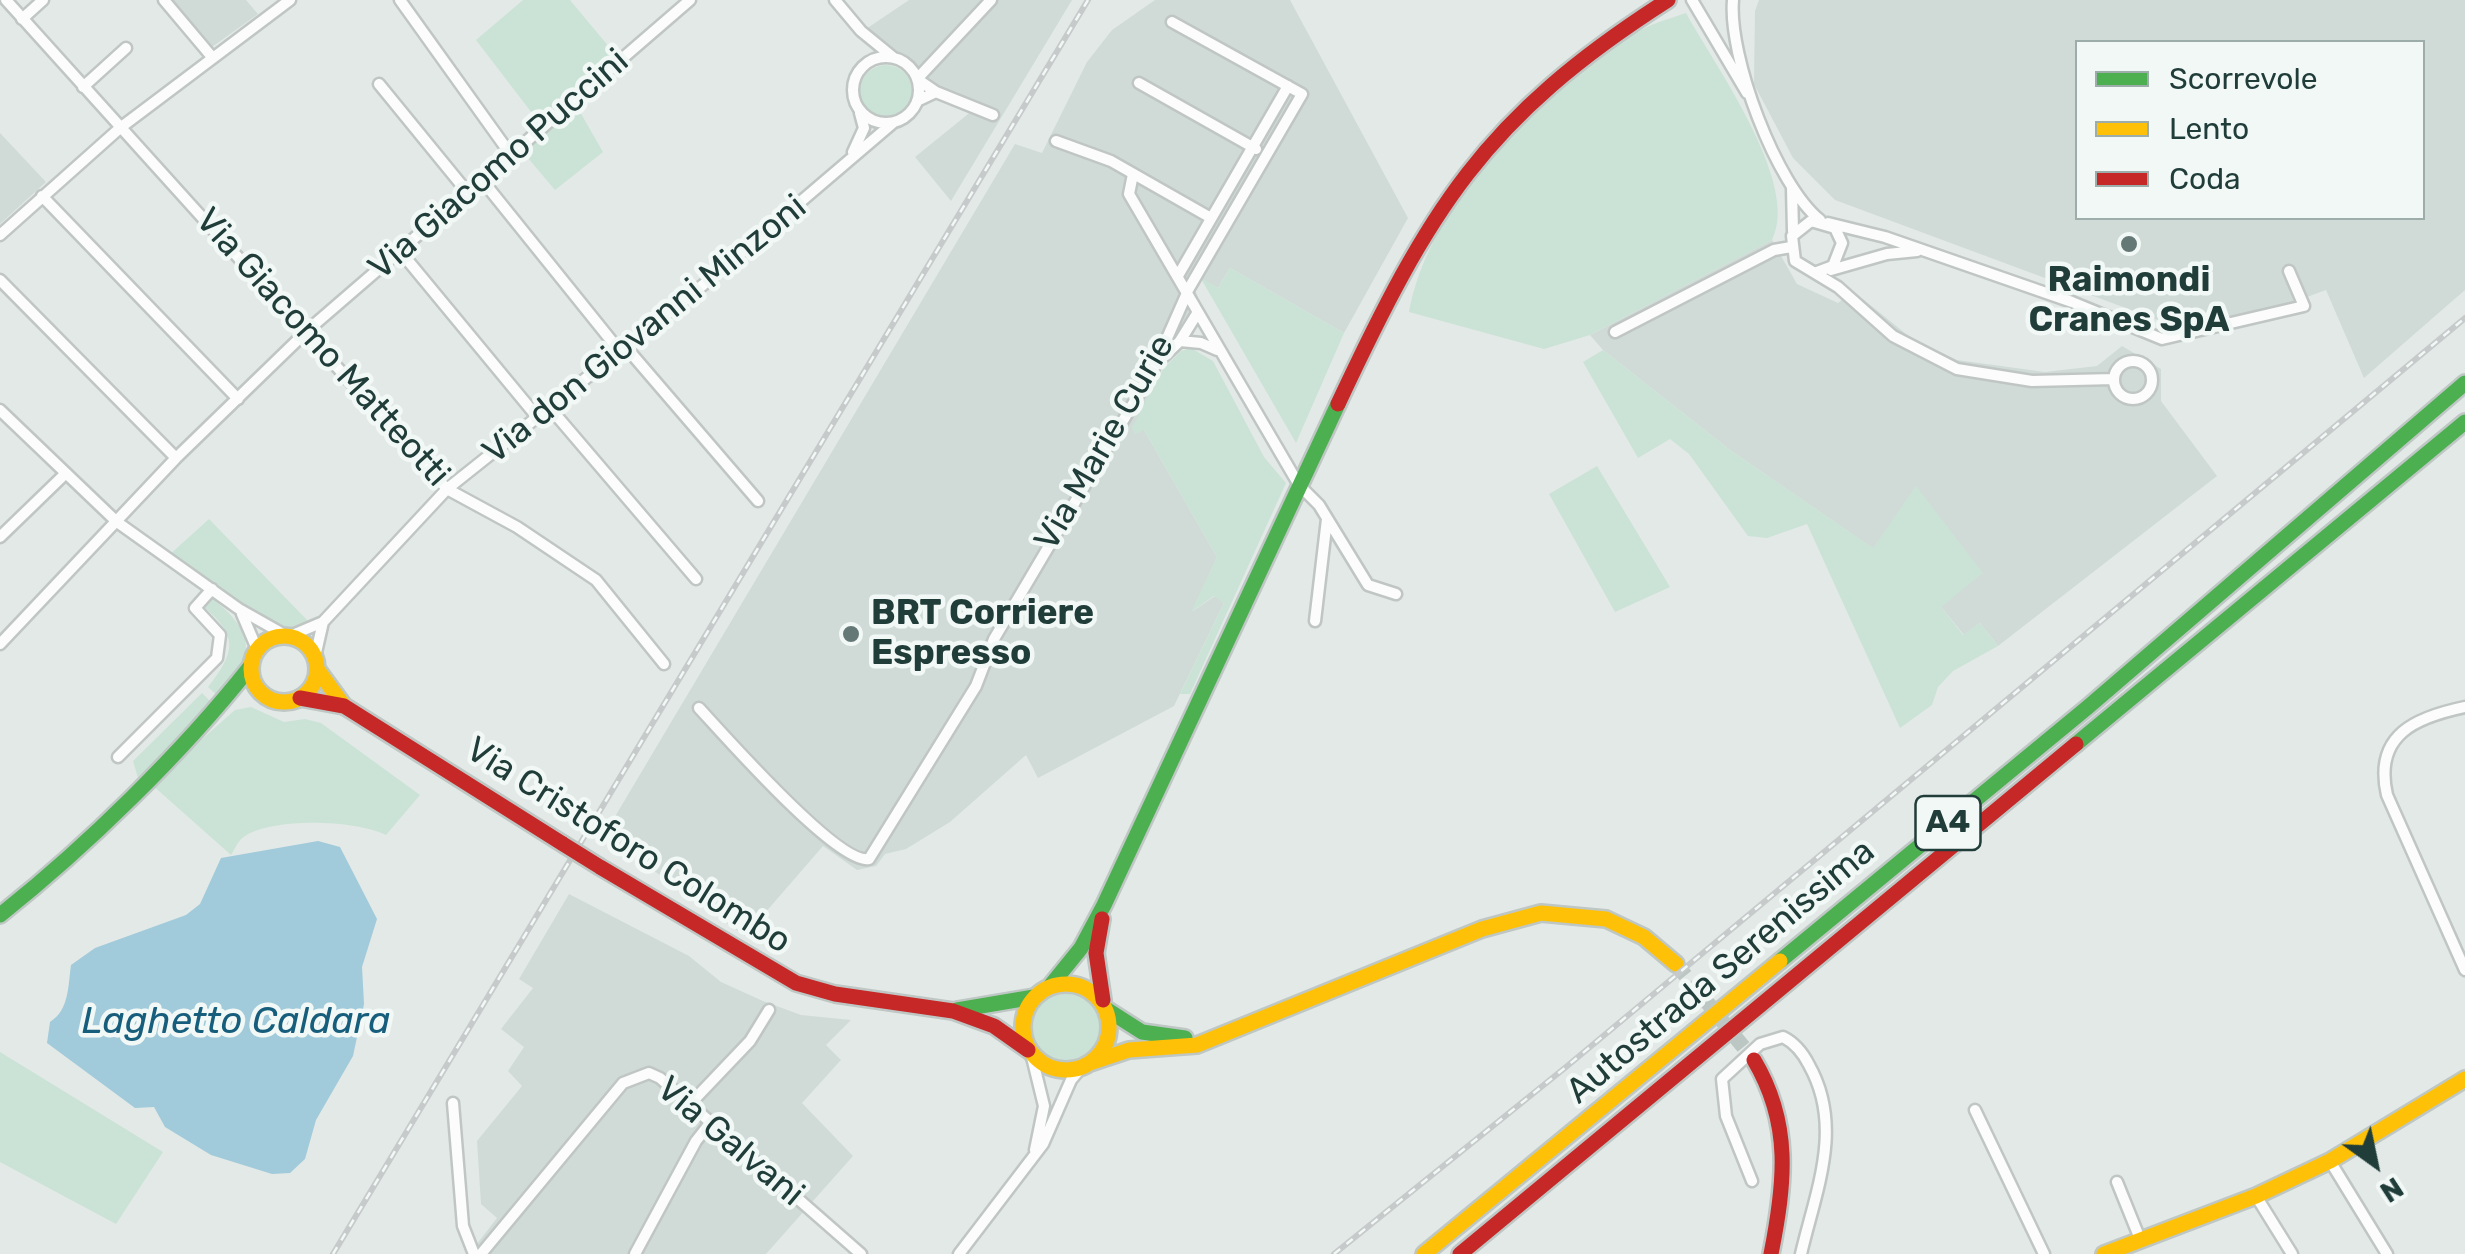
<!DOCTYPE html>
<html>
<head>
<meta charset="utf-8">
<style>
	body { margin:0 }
	#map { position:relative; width:2465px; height:1254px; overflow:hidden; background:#e3e9e7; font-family:Rubik,sans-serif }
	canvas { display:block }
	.legend { position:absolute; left:2075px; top:40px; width:350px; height:180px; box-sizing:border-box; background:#f1f8f6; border:2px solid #9dadaa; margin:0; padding:12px 18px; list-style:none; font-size:30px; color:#203d39 }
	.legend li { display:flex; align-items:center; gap:20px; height:50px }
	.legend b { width:50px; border:2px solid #9dadaa }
	.north { position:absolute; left:2325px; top:1114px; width:100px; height:100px; -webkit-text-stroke:8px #f1f8f6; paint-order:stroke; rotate:147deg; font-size:28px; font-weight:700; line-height:40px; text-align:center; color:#203d39 }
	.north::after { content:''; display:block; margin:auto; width:35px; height:45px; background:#203d39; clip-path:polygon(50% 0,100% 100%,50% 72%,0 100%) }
</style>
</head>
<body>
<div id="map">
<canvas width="2465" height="1254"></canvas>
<ul class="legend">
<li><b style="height:12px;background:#4caf50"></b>Scorrevole</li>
<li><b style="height:12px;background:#ffc107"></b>Lento</li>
<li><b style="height:12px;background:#c62828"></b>Coda</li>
</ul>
<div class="north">N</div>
</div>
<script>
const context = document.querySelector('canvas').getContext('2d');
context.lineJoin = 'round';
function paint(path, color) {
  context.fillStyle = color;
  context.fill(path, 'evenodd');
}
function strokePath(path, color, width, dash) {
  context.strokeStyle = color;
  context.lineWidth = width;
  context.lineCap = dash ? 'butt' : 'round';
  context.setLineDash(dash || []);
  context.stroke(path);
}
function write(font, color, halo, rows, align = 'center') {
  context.font = font + ' Rubik,sans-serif';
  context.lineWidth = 9;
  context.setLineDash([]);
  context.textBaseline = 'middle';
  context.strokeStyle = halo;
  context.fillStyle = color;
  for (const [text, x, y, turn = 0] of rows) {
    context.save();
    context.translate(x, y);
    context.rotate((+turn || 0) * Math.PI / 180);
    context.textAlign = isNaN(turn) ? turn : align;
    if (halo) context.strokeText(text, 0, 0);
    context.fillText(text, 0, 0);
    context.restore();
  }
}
const built = new Path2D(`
	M172,0H246L258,14L212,47Z
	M909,0H1072L951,201L915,157L978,106L922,78L915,65L866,29Z
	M1155,0H1290L1408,218L1344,333L1230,268L1218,288L1199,278L1195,289L1199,301L1154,383L1155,392L1132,428L1144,430L1217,557L1193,611L1215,596L1224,603L1174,706L1038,778L1026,755L950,822L906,849L885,854L876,866L857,870L823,846L745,936L604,835L1015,144L1042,153L1087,62L1112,30Z
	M1759,0H2465V290L2364,378L2326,290L2201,336L1835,200L1793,158L1754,84L1755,11ZM2078,42H2422V218H2078Z
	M0,133L46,182L0,224Z
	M1772,240L1797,284L1838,303L1853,291L1911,338L1957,360L2045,372L2097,366L2122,346L2161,369V401L2217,476L1998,646L1980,623L1964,635L1941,607L1916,487L1874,549L1730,450L1603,350L1590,335Z
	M569,894L689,956L721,982L763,1001L801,1015L851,1020L826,1045L841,1060L802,1103L853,1156L766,1254H469L497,1218L481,1204L477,1141L522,1086L508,1071L524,1047L501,1029L533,988L519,979Z`);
const green = new Path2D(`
	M523,0H570L615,54L538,121L476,40Z
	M1686,13C1715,66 1801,184 1772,240L1590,335L1544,349L1409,312C1428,210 1518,121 1599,60C1613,50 1627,36 1643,29C1656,22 1672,18 1686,13Z
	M860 91a26 26 0 1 1 52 0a26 26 0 1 1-52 0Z
	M576,105L603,152L555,190L522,151Z
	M1230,268L1344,333L1296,443L1200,277L1218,288Z
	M1191,348L1213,361L1264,457L1286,483L1190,694H1180L1224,603L1214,596L1191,612L1217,557L1144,430L1135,434L1132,428L1163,369L1181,351Z
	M1603,350L1730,450L1873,548L1916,486L1983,573L1941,607L1963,635L1980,623L1998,646L1953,671L1938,687L1932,705L1900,728L1807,524L1767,538L1748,536L1689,454L1670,439L1638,458L1583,362Z
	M1597,466L1670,587L1615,612L1549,494Z
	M209,519L308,621L309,625L297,632L267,625L168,556Z
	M212,598C255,633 257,655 220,698L208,687C235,652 239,637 204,607Z
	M202,693L213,704L138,778L133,761Z
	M251,707L284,722L305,719L321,723L420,795L386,835C355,820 275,817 245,836C238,840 235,849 231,855L151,784L235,710Z
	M1028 1027a37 37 0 1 1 74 0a37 37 0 1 1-74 0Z
	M0,1052L163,1152L116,1224L0,1162Z`);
const water = new Path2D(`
	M318,841L340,847L377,919L362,967L364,1004L353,1056L316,1120L305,1159L290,1173L272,1174L211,1155L165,1127L154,1107L135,1108L47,1043L50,1022C69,1010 68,987 71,965L95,948L186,915L200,904L221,858Z`);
const secondaryTunnel = new Path2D(`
	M1676,964L1754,1060`);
const street = new Path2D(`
	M6,0L447,489L517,527L596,580L664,664
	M164,0L212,57
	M400,0L511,155
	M835,0L861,31L894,58
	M1692,0L1747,93
	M1733,0C1728,56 1776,185 1820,220
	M22,19L43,0
	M1172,22L1302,94L1188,290
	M853 90a33 33 0 1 1 66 0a33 33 0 1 1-66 0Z
	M1139,83L1256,149
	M379,84L468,193
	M83,87L126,48
	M936,92L993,115
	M917,101L936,92L917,79L991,0
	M1056,141L1111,161L1211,218
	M853,152L864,128L860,113
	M1133,174L1129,194L1299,485L1319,505L1368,585L1396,594
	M482,180L618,349
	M1792,189L1793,231
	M42,196L238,399
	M1828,223L1885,237L2072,302L2162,339L2304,306L2289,271
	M0,235L120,128L290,0
	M400,251L538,418
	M1831,270L1887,254L1917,251
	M1817,272L1833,266L1842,243L1835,228L1811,221L1792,236L1795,261L1838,287L1893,336L1957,369L2032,381L2114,379
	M1179,274L1288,86
	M0,280L176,458
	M1615,332L1774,250L1791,247
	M1180,341L1198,312
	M624,345L758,501
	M2114 380a19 19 0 1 1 38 0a19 19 0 1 1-38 0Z
	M1159,361L1180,341L1201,343L1217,350
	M550,408L696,579
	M0,410L117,522L239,609L285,635
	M0,537L65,474
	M242,614L257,649
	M1315,621L1327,519
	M290,636L323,622L447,489L703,285L894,122
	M0,644L176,458L308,330L690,0
	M315,657L323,622
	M2465,707C2417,717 2373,734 2387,795L2465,970
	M699,708C724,735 838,865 869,859L976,686L994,639L1153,370L1187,293
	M118,757L217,658L220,635L195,608L212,589
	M1031,1053L1044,1106L1035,1150
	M453,1103L463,1226L474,1254
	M690,1104L750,1041L769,1010
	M1975,1110L2044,1254
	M2330,1161L2387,1254
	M1752,1181L1726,1116L1722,1079L1760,1044L1783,1037C1795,1043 1803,1053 1809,1065C1844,1127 1816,1190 1801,1254
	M2117,1182L2140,1239
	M2256,1196L2292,1254
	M481,1254L623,1083L649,1073L660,1078L861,1254
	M635,1254L696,1141L711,1122
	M959,1254L1043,1144L1071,1080L1082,1067`);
const fast = new Path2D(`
	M2076,744L2465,422
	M0,915C86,847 182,753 250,667
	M1780,961L2088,707L2465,383
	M1051,985L1081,948L1104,905L1338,404
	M1106,1009L1142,1032L1185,1038
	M957,1010L1034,997`);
const slow = new Path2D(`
	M251 669a33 33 0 1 1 66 0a33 33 0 1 1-66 0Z
	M317,669L344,706
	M1023 1027a43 43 0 1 1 86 0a43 43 0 1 1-86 0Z
	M1090,1063L1129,1050L1197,1045L1482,929L1541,913L1606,919L1644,937L1676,964
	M1424,1254L1780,961
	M2104,1254L2256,1196L2330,1161L2465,1079`);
const jam = new Path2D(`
	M1338,404C1429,210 1483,118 1668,0
	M300,698L344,706L563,844
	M600,867L796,983L835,994L953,1011L994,1026L1028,1050
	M1102,919L1096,953L1103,1000
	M1754,1060C1792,1124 1785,1183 1771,1254
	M1460,1254L2076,744`);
const rail = new Path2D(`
	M333,1254L1088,0
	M1334,1254L1566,1067L2465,318`);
const jamBridge = new Path2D(`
	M563,844L600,867`);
const markers = [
	[2129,244,10,"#647976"],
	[851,634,10,"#647976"]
];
const shields = [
	[1948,823,65]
];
const shieldNames = [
	["A4",1948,823]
];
const streetNames = [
	["Via Giacomo Puccini",499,165,-41],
	["Via don Giovanni Minzoni",645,330,-39],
	["Via Giacomo Matteotti",322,348,48],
	["Via Marie Curie",1105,443,-60],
	["Via Cristoforo Colombo",628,846,32],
	["Autostrada Serenissima",1721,972,-40],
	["Via Galvani",730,1142,40]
];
const poiNames = [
	["Raimondi",2129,281],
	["Cranes SpA",2129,321],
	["BRT Corriere",871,614,"left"],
	["Espresso",871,654,"left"]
];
const waterNames = [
	["Laghetto Caldara",236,1022]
];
paint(built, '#d0dbd8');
paint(green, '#cbe3d6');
paint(water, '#a1cada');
strokePath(secondaryTunnel, '#bcc7c4', 15, [15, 8]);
strokePath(street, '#c0c6c4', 15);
strokePath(fast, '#bec7c4', 20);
strokePath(slow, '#bec7c4', 20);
strokePath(jam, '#bec7c4', 20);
strokePath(street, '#fbfcfb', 10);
strokePath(fast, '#4caf50', 15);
strokePath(slow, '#ffc107', 15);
strokePath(jam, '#c62828', 15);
strokePath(rail, '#c6caca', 6);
strokePath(rail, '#f1f8f6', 2.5, [8]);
strokePath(jamBridge, '#bec7c4', 20, []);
strokePath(jamBridge, '#c62828', 15);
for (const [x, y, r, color] of markers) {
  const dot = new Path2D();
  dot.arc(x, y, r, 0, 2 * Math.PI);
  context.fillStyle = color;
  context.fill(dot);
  strokePath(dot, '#f1f8f6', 4);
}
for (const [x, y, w] of shields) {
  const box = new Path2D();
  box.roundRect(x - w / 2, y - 27, w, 54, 8);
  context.fillStyle = '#f1f8f6';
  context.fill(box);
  strokePath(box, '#203d39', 2.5);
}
write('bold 32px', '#203d39', null, shieldNames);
write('35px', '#203d39', '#f1f8f6', streetNames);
write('bold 35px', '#203d39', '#f1f8f6', poiNames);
write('italic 38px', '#175d7c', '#f1f8f6', waterNames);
</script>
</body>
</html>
